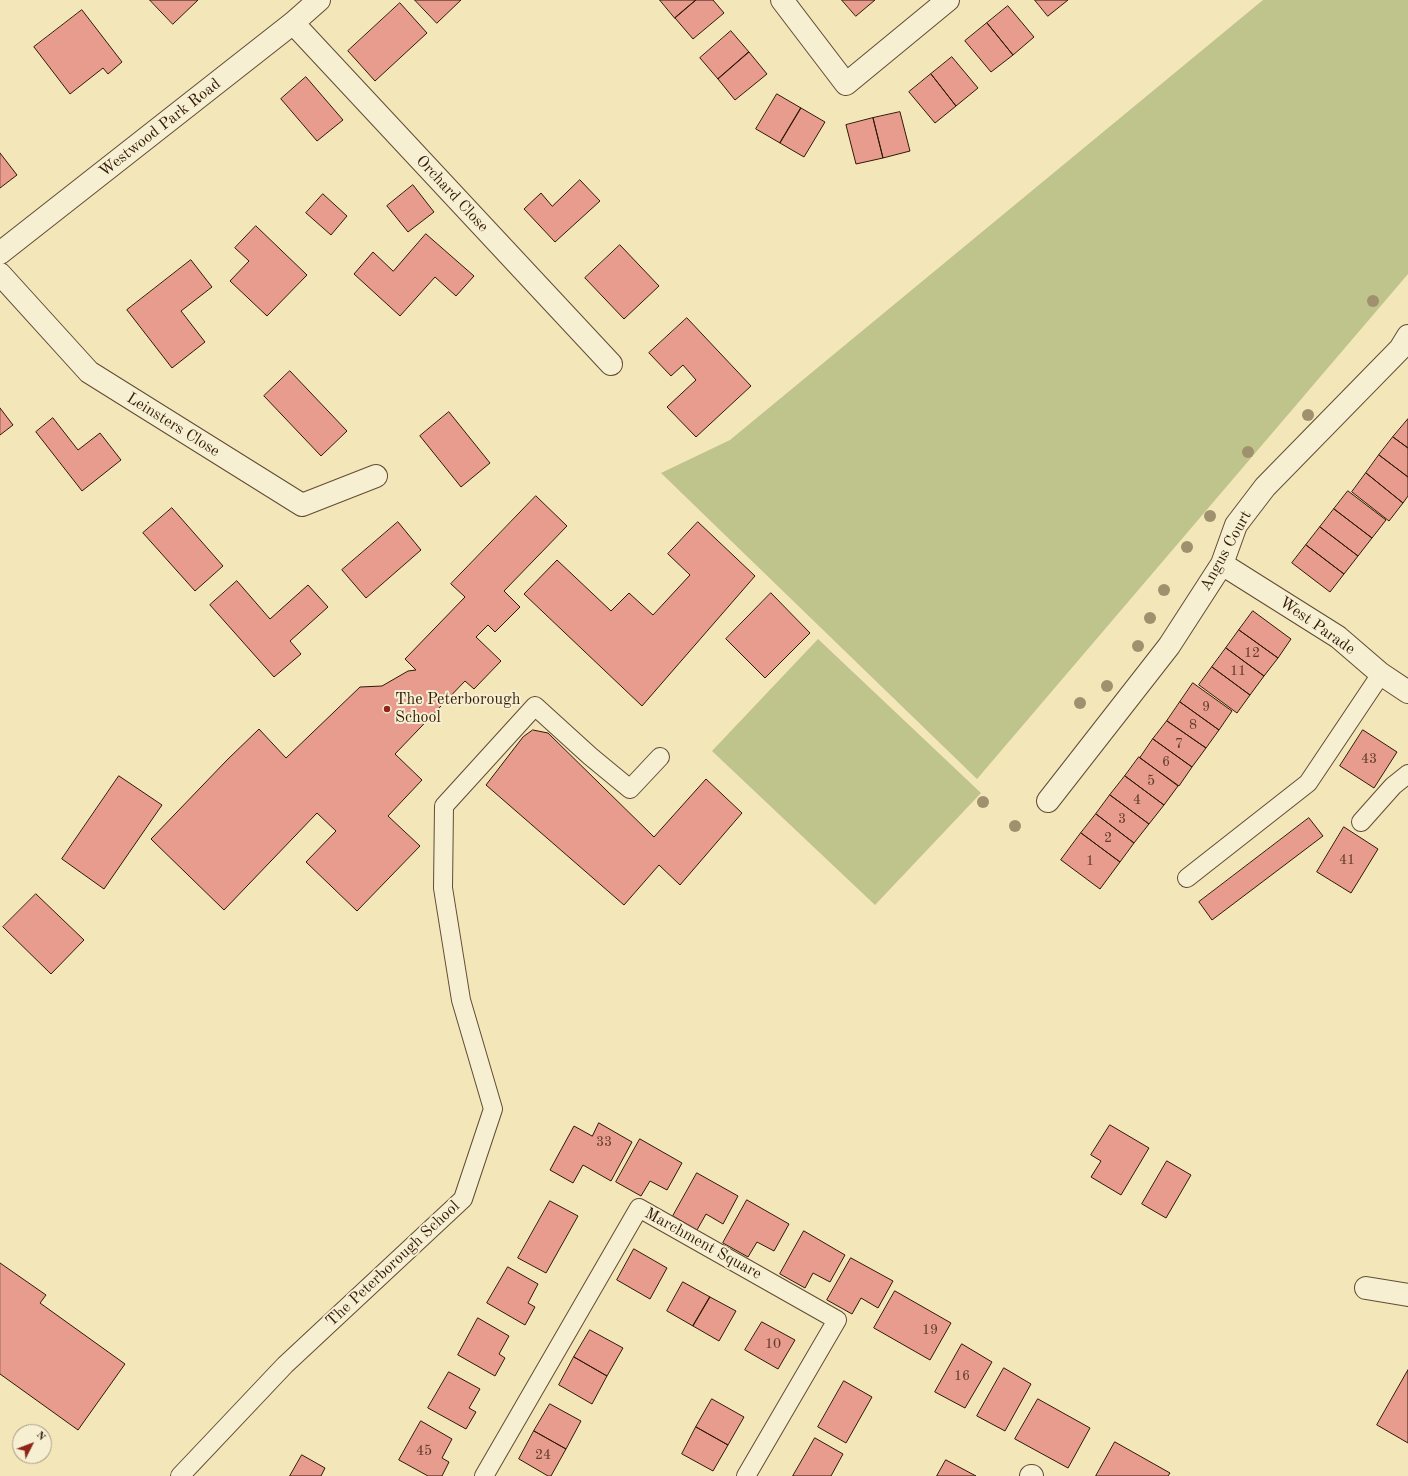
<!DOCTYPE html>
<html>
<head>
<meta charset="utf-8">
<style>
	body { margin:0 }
	#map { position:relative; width:1408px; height:1476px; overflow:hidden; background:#f3e6b9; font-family:"Old Standard TT",serif }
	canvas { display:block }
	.north { position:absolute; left:12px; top:1424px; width:40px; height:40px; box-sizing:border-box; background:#f7efd2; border:1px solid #a79981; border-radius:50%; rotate:48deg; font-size:11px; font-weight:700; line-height:16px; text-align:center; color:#301907 }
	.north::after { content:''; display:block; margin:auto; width:14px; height:18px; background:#8f2418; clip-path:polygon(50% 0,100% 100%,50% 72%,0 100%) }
</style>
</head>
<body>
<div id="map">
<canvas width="1408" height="1476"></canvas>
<div class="north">N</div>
</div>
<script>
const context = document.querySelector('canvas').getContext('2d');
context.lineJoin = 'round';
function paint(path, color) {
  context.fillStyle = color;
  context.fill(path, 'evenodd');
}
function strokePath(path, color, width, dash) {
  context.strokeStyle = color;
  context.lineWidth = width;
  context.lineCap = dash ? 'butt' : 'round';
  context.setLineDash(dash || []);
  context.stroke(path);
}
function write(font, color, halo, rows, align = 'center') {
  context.font = font + ' "Old Standard TT",serif';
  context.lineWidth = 4;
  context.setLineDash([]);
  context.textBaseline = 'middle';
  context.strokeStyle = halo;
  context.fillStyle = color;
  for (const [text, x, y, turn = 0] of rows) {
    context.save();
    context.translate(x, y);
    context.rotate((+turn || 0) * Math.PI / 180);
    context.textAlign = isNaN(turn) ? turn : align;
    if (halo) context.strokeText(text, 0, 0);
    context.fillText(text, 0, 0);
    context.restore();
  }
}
const green = new Path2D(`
	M1263,0H1408V274L977,779L661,473L730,440Z
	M818,639L981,793L875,905L712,751Z`);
const building = new Path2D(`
	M150,0H198L173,24Z
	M415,0H461L437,23Z
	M660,0H696L675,18Z
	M696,0H713L724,13L693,39L675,18Z
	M842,0H875L856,16Z
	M1035,0H1068L1048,16Z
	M400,3L427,33L375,81L348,51Z
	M1008,6L1034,37L1013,55L987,23Z
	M82,10L122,62L108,74L103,68L70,94L34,47Z
	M987,23L1013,55L991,72L965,41Z
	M731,31L749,52L718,79L700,58Z
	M749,52L767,74L735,100L718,79Z
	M952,57L978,88L956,106L931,74Z
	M931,74L956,106L935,123L909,92Z
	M306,77L343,120L317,141L281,99Z
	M777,94L801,108L780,143L756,129Z
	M801,108L825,122L804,157L780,143Z
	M900,112L910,151L883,158L873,118Z
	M873,118L883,158L856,164L846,125Z
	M0,153L17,175L0,188Z
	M580,180L600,201L555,242L524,209L541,193L552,206Z
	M413,185L434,212L408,232L387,206Z
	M323,194L347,216L331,235L306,213Z
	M256,226L307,275L267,316L230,281L249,261L235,248Z
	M426,234L474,276L456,296L435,277L400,316L354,274L373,252L393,271Z
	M620,245L659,286L624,319L585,278Z
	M191,260L212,287L181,311L205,342L172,368L127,310Z
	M687,318L751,386L696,437L667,407L696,380L683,365L671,376L649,353Z
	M290,371L347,431L321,456L264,396Z
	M0,408L13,425L0,435Z
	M449,412L490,463L461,487L420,436Z
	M53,418L78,450L100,433L121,460L82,491L36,432Z
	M1408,419V448L1393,437Z
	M1393,437L1408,448V477L1379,455Z
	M1379,455L1408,477V496L1403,503L1366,473Z
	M1366,473L1403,503L1389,521L1352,492Z
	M1348,491L1386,520L1372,538L1334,509Z
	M536,496L567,526L504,591L520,607L495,632L488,625L476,637L501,661L474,689L465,681L395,754L422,780L388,816L420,846L357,911L306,862L336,831L317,813L224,910L151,839L227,760L259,729L286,758L360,687L382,686L408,671L416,670L405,659L465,597L451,584Z
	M172,508L223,566L195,591L143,533Z
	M1334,509L1372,538L1358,556L1320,527Z
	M398,522L421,550L366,598L342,570Z
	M698,522L755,576L642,706L524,594L557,560L611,611L629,593L653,615L690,575L668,554Z
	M1320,527L1358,556L1344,574L1306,545Z
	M1306,545L1344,574L1330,592L1292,563Z
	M237,581L270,619L308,585L328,607L290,641L301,654L274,677L210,605Z
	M771,593L810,633L765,678L726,639Z
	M1253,611L1291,639L1278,658L1239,630Z
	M1239,630L1278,658L1264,676L1226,648Z
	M1226,648L1264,676L1250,695L1212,667Z
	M1212,667L1250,695L1237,713L1199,685Z
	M1193,683L1232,711L1219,730L1180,702Z
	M1180,702L1219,730L1206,748L1167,721Z
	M1167,721L1206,748L1192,767L1153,739Z
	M533,730L548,733L654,837L706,779L742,813L680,885L659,865L624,905L486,785L523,737Z
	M1363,730L1397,752L1374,788L1340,766Z
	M1153,739L1192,767L1179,786L1140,758Z
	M1139,757L1178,786L1164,805L1125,776Z
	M119,776L162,805L104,889L62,859Z
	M1125,776L1164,805L1149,824L1110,795Z
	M1110,795L1149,824L1134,843L1096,814Z
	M1096,814L1134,843L1120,862L1081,833Z
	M1309,818L1323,836L1212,920L1199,902Z
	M1344,827L1378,849L1351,893L1317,872Z
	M1081,833L1120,862L1100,889L1061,860Z
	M36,894L84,940L51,974L3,927Z
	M599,1123L632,1142L611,1181L583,1165L573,1183L550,1170L574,1126L592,1136Z
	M1110,1125L1149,1148L1121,1195L1091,1177L1101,1161L1091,1155Z
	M640,1139L682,1163L667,1190L650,1181L641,1196L616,1182Z
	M1167,1161L1191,1175L1166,1218L1142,1204Z
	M697,1173L738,1196L723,1224L706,1214L697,1230L673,1216Z
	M747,1200L789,1224L774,1251L757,1242L748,1257L723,1243Z
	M550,1201L578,1216L546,1273L518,1258Z
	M804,1231L845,1255L830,1282L813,1273L805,1288L780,1274Z
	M634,1249L667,1268L650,1299L617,1280Z
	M851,1258L893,1281L878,1308L861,1298L852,1314L827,1300Z
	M0,1263L46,1295L40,1303L125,1364L78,1430L0,1374Z
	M508,1267L538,1284L528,1303L535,1307L525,1325L487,1303Z
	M683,1282L710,1297L693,1326L667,1311Z
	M895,1291L951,1323L930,1360L874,1328Z
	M710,1297L736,1311L719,1341L693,1326Z
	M478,1318L509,1336L499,1354L505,1358L495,1376L458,1355Z
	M762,1322L795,1340L778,1369L745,1350Z
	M590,1330L623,1348L607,1376L574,1357Z
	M962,1344L992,1362L965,1408L935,1392Z
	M574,1357L607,1376L592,1404L559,1385Z
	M1004,1368L1031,1384L1005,1431L977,1416Z
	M1408,1370V1443L1377,1425Z
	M449,1372L480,1389L469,1408L476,1412L466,1429L428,1408Z
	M844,1381L872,1397L846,1443L818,1427Z
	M712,1399L744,1417L728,1445L696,1427Z
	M1038,1399L1090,1428L1068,1468L1015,1439Z
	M550,1404L581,1421L566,1449L534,1431Z
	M421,1421L452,1439L442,1458L449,1462L442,1476H428L399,1460Z
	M696,1427L728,1445L713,1471L682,1454Z
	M534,1431L566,1449L551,1476H548L519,1459Z
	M815,1438L843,1454L831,1476H793Z
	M1115,1442L1170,1473L1168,1476H1096Z
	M302,1455L325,1468L321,1476H290Z
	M946,1460L976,1476H937Z`);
const lane = new Path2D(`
	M1361,822L1393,786L1408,774
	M1187,878L1308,783L1381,674
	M180,1476L285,1365L463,1199L493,1109L461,1000L443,888L444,806L535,706L590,756L630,789L660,757
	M484,1476L639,1208L837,1320L746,1476`);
const street = new Path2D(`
	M782,0L846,84L948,0
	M293,23L611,364
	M0,253L293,23L319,0
	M0,274L89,372L302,505L376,476
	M1222,564L1338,637L1381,674L1408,692
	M1048,801L1169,646L1222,564L1236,525L1265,487L1400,349L1408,336
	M1366,1288L1408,1295
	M1031,1476H1032`);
const trees = [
	[1373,301],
	[1308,415],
	[1248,452],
	[1210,516],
	[1187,547],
	[1164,590],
	[1150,618],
	[1138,646],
	[1107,686],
	[1080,703],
	[983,802],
	[1015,826]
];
const markers = [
	[387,709,4,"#8f2418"]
];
const numberNames = [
	["12",1252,653],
	["11",1238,671],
	["9",1206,707],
	["8",1193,725],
	["7",1179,744],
	["43",1369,759],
	["6",1166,762],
	["5",1151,781],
	["4",1137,800],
	["3",1122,819],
	["2",1108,838],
	["41",1347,860],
	["1",1090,861],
	["33",604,1142],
	["19",930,1330],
	["10",773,1344],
	["16",962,1376],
	["45",424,1451],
	["24",543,1455]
];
const streetNames = [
	["Westwood Park Road",160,128,-38],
	["Orchard Close",452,194,47],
	["Leinsters Close",173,425,32],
	["Angus Court",1226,551,-61],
	["West Parade",1317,626,35],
	["Marchment Square",703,1244,29],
	["The Peterborough School",393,1264,-43]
];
const poiNames = [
	["The Peterborough",395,700],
	["School",395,718]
];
paint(green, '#bec48c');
paint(building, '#e79c8e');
strokePath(building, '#301907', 1);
strokePath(lane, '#614c34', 20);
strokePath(street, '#614c34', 24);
strokePath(lane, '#f7efd2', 18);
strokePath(street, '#f7efd2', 22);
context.fillStyle = '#9f916d';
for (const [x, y] of trees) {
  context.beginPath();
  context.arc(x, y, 6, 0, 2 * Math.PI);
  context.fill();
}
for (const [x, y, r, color] of markers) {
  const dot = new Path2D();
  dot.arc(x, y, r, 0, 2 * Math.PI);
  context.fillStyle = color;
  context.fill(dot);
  strokePath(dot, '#f7efd2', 1.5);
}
write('14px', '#5e3a29', null, numberNames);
write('16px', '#301907', '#f7efd2', streetNames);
write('16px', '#301907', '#f7efd2', poiNames, 'left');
</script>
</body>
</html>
